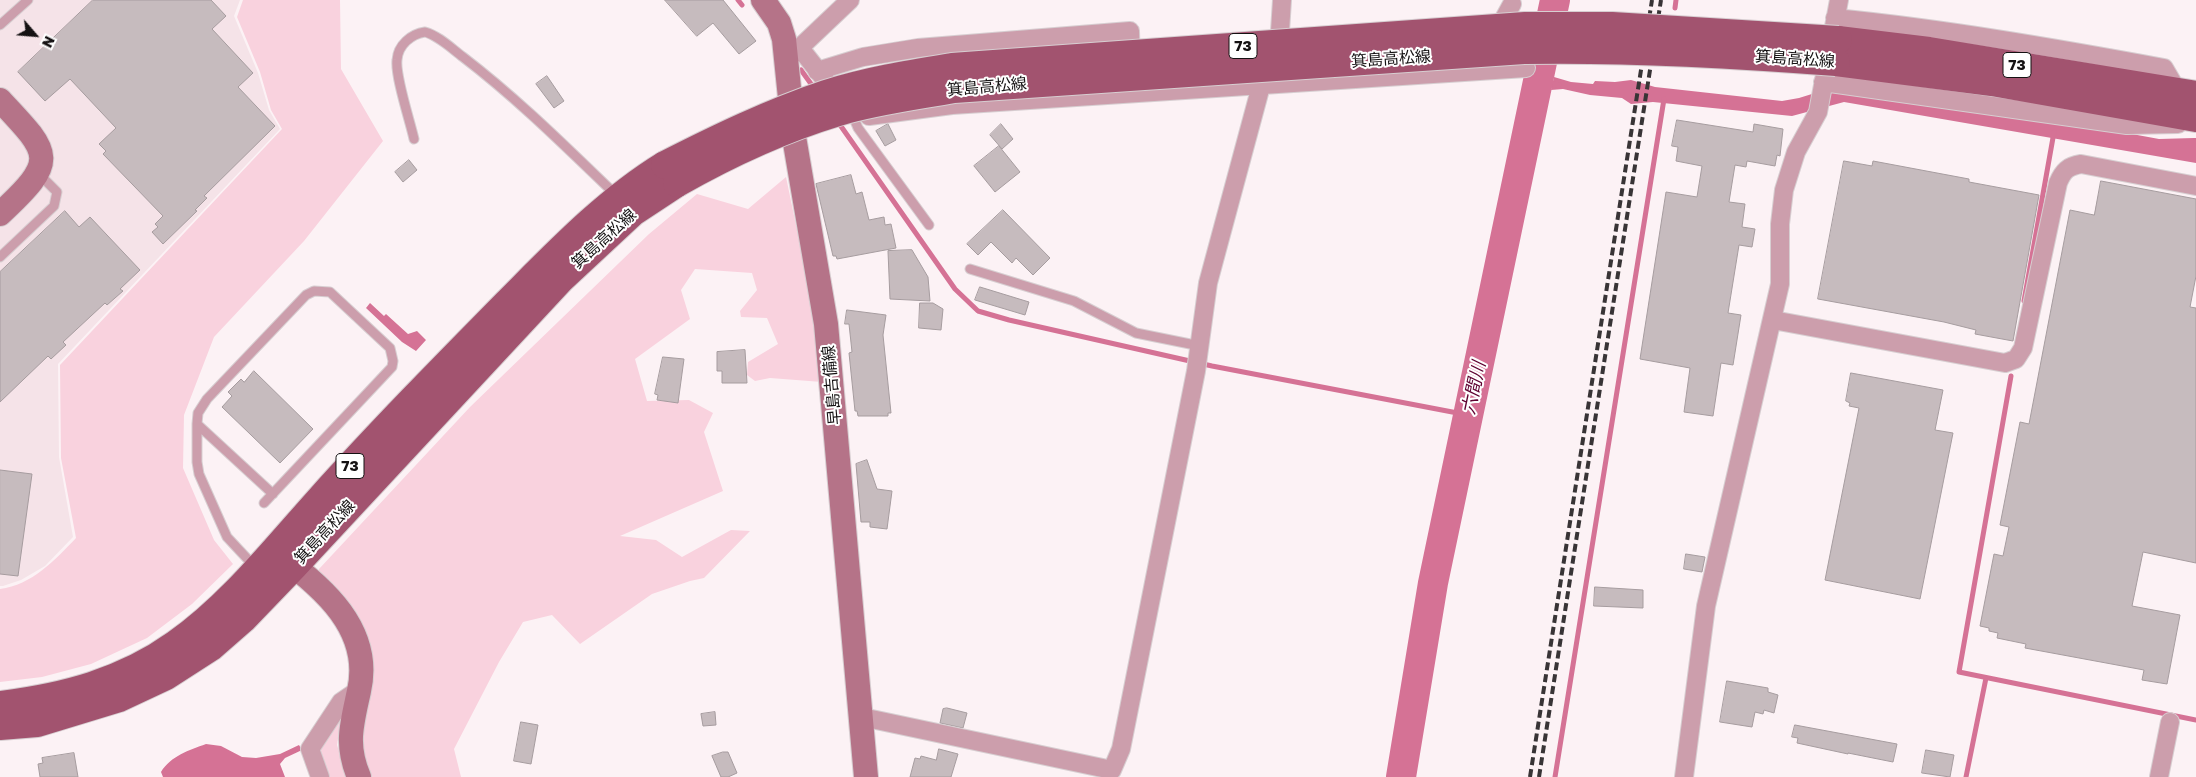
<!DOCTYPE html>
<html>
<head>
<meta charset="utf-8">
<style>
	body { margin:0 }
	#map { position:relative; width:2196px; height:777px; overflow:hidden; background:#fcf2f5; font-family:"Golos Text",sans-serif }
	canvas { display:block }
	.north { position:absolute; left:10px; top:10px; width:50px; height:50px; -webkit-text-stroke:4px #fff; paint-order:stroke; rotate:117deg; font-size:14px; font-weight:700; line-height:20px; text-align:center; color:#151213 }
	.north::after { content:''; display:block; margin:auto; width:18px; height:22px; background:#151213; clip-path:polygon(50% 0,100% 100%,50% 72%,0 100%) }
</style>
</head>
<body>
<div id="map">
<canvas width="2196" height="777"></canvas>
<div class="north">N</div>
</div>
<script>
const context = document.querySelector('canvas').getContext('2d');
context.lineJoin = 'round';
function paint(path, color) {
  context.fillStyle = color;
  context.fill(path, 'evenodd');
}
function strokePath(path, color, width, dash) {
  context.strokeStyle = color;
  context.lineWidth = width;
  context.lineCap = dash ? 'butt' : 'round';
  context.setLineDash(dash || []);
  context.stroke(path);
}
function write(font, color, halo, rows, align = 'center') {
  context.font = font + ' "Golos Text","Noto Sans JP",sans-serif';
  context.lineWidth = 4;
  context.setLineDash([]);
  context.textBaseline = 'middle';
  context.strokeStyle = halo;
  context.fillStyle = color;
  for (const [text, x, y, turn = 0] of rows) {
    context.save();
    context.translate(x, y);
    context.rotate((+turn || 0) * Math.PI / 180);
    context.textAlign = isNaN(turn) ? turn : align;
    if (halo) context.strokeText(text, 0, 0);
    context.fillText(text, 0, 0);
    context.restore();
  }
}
const built = new Path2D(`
	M0,0H240L234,16L258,73L269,110L280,129L58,364L59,457L73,537L45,566L21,580L3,586H0Z`);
const green = new Path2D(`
	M243,0H340L341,69L383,141L304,241L214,337L184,415L183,468L214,540L233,564L192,604L147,638L91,664L42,677L0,682V589C32,585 55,560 76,538L61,458L60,365L282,129L271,110L260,72L237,17Z
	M786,177L818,331L822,382L770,378L755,381L747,375L748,362L778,344L767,318L741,317L740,311L757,290L752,273L695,269L681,290L690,319L635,359L647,401L689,400L713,413L704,432L723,491L620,536L656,540L682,557L731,530L750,531L704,578L690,581L652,594L580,644L552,615L523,622L499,662L454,749L461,777H371L362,752L361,725L373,661L364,627L346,600L319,577V569L470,407L649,234L697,194L748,209Z
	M342,713L337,745L347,777H327L317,754Z`);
const water = new Path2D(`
	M1554,77L1571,82L1593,84L1595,81L1615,82L1631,80L1655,87L1782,101L1799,98L1828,89L2056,120L2159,139L2194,138H2196V163L1844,102L1792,116L1653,102L1631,104L1622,98L1590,95L1563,89L1551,90Z
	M370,303L384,316L386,314L408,334L417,331L426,340L416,351L402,342L366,308Z
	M206,744L221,746L242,757L256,758L280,754L299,745L302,750L285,758L280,764L285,777H163L161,772C171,756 189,750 206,744Z`);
const stream = new Path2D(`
	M738,0L742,5
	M1675,8L1676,0
	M801,70L814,88
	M1538,82L1559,85
	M838,122L955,289L978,311L1009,320L1212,366L1468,415
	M2024,301L2054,132
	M2011,376L1959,672L2196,720
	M1555,777L1664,99
	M1966,777L1986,678`);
const river = new Path2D(`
	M1401,777L1433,583L1555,0`);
const building = new Path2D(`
	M93,0H211L226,16L212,29L253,73L238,87L275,126L204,196L207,198L195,210L197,211L163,244L152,232L158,227L155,224L163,216L103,154L106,151L99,144L116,128L70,79L45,101L18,72Z
	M665,0H723L756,41L739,54L713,23L697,36Z
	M547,76L564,101L554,108L536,84Z
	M1677,120L1753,132L1754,124L1783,129L1780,156L1777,155L1775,166L1747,161L1746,167L1735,165L1729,202L1745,204L1742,227L1755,229L1752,247L1739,245L1728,313L1741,315L1733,365L1721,363L1713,416L1684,412L1690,368L1640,359L1666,192L1697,197L1702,166L1676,161L1678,147L1672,146Z
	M888,124L896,140L885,146L876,131Z
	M1001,124L1013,139L1002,149L990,135Z
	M999,146L1020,172L995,192L974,166Z
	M409,160L417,170L403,182L395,172Z
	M1844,161L1872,166L1873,161L1969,179V182L2039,195L2013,341L1975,334L1976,330L1944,322L1818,299Z
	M851,175L856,194L862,192L869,220L884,217L885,225L891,224L896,248L837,259L836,256H833L816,184Z
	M2101,181L2196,199V276L2190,307L2196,308V563L2143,552L2132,606L2180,615L2167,684L2142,680L2144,670L2025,648L2026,644L1997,638L1998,633L1989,631V628L1980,626L1994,554L2003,556L2009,527L2000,525L2020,422L2029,424L2070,210L2094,215Z
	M1003,210L1050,258L1033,275L1016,258L1012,263L991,242L978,255L967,244Z
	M65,211L79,227L90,217L140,270L120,289L123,291L107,305L105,303L63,342L66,345L51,359L48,356L0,402V272Z
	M912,250L928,277L930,301L890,299L888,251Z
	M980,287L1029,302L1025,315L975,300Z
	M920,303H933L943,309L941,330L919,328Z
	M847,310L886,315L883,335L891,413H888V416H858L857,411H855L849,353L852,352L849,324H845Z
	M745,350L747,383H722V371H717V352Z
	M663,357L684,359L678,403L657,400L658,395L655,394Z
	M254,371L313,429L280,463L222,407L232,396L228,392L241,379L244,382Z
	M1851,373L1943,390L1935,430L1953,433L1920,599L1825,580L1859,408L1849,406L1850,403L1846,401Z
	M867,460L877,489L892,491L887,529L870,527V522H861L856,464Z
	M0,470L32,474L18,576L0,574Z
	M1686,554L1705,557L1702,572L1684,569Z
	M1595,587L1643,590V608L1594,606Z
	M1727,681L1768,688V692L1778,695L1774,713L1764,710L1763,714L1755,712L1752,727L1720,722Z
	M947,708L967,713L963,728L940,723L943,709Z
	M715,712L716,725L703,726L701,714Z
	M521,722L538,725L531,764L514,761Z
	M1795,725L1897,744L1893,762L1848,753V754L1797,743L1798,738L1792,737Z
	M939,749L958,754L951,777H910L915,758L920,759L921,756L936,760Z
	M1926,750L1954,755L1950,777L1922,773Z
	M723,752H728L737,773L728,777H721L712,756Z
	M74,753L78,777H40L38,764L43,763L42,758Z`);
const lane = new Path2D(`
	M0,25L28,0
	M852,114L858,128L929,225
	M414,139C410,121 395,76 397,60C398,45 411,34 425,32C439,36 451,48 463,57C518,99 567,148 617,196
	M0,257L54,206L57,192L38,173
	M970,269L1074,301L1136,333L1200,346
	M197,424L273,494
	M255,567L227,537L199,474L197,462V424L198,413L207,399L306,295L314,291L330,292L390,348L393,361L392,367L264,503`);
const street = new Path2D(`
	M1835,18C1946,29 2055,48 2164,68L2178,92
	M1495,35L1512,4
	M800,48L840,99
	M792,55L850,0
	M817,71L863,57L918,48L1130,31L1131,65
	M1823,82L2127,125L2178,124
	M869,116L952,105L1526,68
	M1773,320L2005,363L2016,359L2023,348L2058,183C2063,171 2068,166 2081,164L2196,186
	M862,717L1112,770L1121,749L1196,371L1208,283L1261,86L1279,47L1282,0
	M320,777L310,749L341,702L360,689
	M1684,777L1706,606L1780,284V224L1784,190L1796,152L1818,112L1839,0
	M2159,777L2170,722`);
const secondary = new Path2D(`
	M763,0L779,23L784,39L794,137L826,324L866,777
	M0,100C52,155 58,160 0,214
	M279,555C323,587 373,630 359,691C352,724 345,744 359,777`);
const primary = new Path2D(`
	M1838,40L1929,51L2196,95
	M1836,62L1992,82L2196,118
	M0,705C64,697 123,682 176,644C231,605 274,550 319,500C379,433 443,368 507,303C556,254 606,201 665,165
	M0,726L37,723L119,698L166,676L211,647L243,619L294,566L561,279L633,212L677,183`);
const rail = new Path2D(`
	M1530,777L1652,0
	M1539,777L1661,0`);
const primaryBridge = new Path2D(`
	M665,165C718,138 770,113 826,94C867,81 910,74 952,67L1525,26H1612L1838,40
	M677,183C728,154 782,129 838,112C875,101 915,96 954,89L1524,50C1628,48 1732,54 1836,62`);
const shields = [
	[1243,46,28],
	[2017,65,28],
	[350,466,28]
];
const shieldNames = [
	["73",1243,46],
	["73",2017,65],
	["73",350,466]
];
const streetNames = [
	["箕島高松線",1391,59,-4],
	["箕島高松線",1795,59,4],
	["箕島高松線",987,87,-5],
	["箕島高松線",604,239,-42],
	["早島吉備線",832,385,-95],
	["箕島高松線",325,532,-47]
];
const waterNames = [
	["六間川",1474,388,-78]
];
paint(built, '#f5e3e8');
paint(green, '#f9d2de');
paint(water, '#d57295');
strokePath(stream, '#d57295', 5);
strokePath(river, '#d57295', 30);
paint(building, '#c6bbbe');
strokePath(building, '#a69c9f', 1);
strokePath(lane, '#d7ced1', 11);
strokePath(street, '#d7ced1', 20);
strokePath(secondary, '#d7ced1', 26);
strokePath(primary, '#d7ced1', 30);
strokePath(lane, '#cc9eac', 9);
strokePath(street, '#cc9eac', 18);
strokePath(secondary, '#b57388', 24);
strokePath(primary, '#a2536f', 28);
strokePath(rail, '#383436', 4, [8, 4]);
strokePath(primaryBridge, '#d7ced1', 30, []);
strokePath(primaryBridge, '#a2536f', 28);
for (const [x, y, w] of shields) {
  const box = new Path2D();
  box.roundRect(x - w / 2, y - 12.5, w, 25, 4);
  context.fillStyle = '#fff';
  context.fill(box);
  strokePath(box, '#151213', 1);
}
write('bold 15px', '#151213', null, shieldNames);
write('16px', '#151213', '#fff', streetNames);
write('italic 18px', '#5e0130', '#fff', waterNames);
</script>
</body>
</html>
